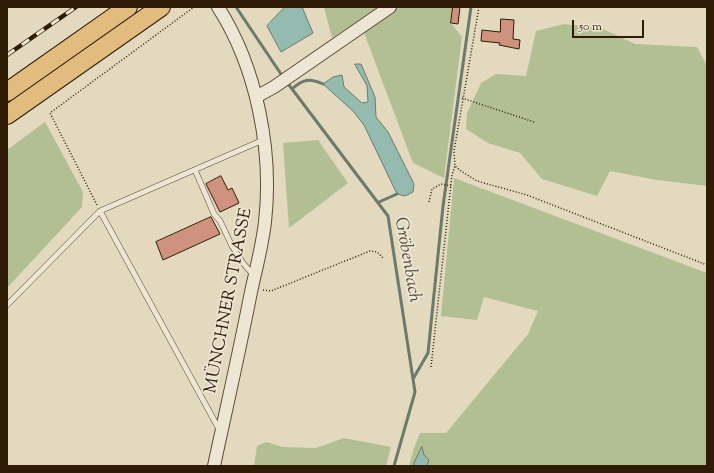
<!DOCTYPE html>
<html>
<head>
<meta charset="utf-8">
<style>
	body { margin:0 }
	#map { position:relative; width:714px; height:473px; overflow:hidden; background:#e3d9be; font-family:"Sorts Mill Goudy",serif }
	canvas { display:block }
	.frame { position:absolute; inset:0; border:8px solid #2f1b06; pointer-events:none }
	.scale { position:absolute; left:572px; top:20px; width:72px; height:18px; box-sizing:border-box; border:2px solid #2f1b06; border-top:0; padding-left:5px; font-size:12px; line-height:14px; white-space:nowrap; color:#2f1b06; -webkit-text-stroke:3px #ede6d5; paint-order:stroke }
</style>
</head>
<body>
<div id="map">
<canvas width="714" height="473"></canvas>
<div class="frame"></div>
<div class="scale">50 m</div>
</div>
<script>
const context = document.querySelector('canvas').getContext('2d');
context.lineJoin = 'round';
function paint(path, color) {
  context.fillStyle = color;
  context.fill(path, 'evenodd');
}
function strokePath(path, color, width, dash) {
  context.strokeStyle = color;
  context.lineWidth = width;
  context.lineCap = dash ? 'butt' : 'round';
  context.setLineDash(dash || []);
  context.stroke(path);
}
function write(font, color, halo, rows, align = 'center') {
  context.font = font + ' "Sorts Mill Goudy",serif';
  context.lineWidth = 3.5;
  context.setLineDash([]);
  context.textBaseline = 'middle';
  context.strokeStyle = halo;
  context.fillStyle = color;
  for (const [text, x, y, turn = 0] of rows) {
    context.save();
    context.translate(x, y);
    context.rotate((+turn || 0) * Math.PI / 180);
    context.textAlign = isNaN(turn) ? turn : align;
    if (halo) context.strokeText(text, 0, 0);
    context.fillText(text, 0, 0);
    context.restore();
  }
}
const green = new Path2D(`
	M324,7H379L332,38Z
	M397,7H452L451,23L462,37L444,178L413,163L363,30Z
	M564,24L601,28L635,44L697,47L707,66V186L657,180L610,171L597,196L542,179L520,153L488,143L466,129L467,113L481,83L496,74L526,76L536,31Z
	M45,122L83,192L82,207L7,288V150Z
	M318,140L348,183L289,228L283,143Z
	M454,178L707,273V466H409L414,448L420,433H446L528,334L538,311L484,297L477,320L441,316Z
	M344,438L391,447L386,466H254L257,446L266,442L283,447L316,448Z`);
const water = new Path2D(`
	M285,7H302L313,33L281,52L267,26Z
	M355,64H361L375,97L376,117L388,132L414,184L413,192L405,196L397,194L364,125L353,111L323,84L333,77L342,75L344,87L362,103L368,102L367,86Z
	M422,447L424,455L429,460L427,466H414V463Z`);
const stream = new Path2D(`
	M236,7L283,77
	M286,81L388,216L415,392L394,466
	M292,89C303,79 310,78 323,84
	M379,202L397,194
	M413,379L428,353L443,206L471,7`);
const building = new Path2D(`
	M453,7H460L458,24L451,23Z
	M501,19L514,20L513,39L520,40L519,49L499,45L500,43L481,41L482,30L500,32Z
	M221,176L228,190L232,188L239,203L220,212L206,184Z
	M211,217L220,234L163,260L156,242Z`);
const path = new Path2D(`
	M479,7L454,151L455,166L461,171L477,181L527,195L707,265
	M462,98L534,122
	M429,202L432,189L441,184L451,186
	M97,205L50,113L194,7
	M263,290L271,291L370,251L377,252L383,258
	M431,367L452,175L455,166`);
const service = new Path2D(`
	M195,170L214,214L220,221L232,246L243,263L254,276
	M100,211L220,431
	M7,305L100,211L263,140`);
const tertiary = new Path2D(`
	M256,97L274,87L390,7
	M214,466C226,410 239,353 250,297C255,272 262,248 265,222C273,151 257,68 218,7`);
const motorway = new Path2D(`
	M7,92L128,7
	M7,115L161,7`);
const rail = new Path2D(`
	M7,55L76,7`);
const streetNames = [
	["MÜNCHNER STRASSE",230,301,-79]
];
const waterNames = [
	["Gröbenbach",406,260,80]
];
paint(green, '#b2bf93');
paint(water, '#95bab0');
strokePath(water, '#6c7a6c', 1);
strokePath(stream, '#6c7a6c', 3);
paint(building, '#ce927f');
strokePath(building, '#2f1b06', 1);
strokePath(service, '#5c4a34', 6);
strokePath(tertiary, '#5c4a34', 14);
strokePath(motorway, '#2f1b06', 20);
strokePath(path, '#2f1b06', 1.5, [1, 2]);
strokePath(service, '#ede6d5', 5);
strokePath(tertiary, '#ede6d5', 12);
strokePath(motorway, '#e2bc7f', 18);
strokePath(rail, '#2f1b06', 4.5);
strokePath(rail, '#ede6d5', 3, [9]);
write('17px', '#2f1b06', '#ede6d5', streetNames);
write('italic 18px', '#4e4b39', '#ede6d5', waterNames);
</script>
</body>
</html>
